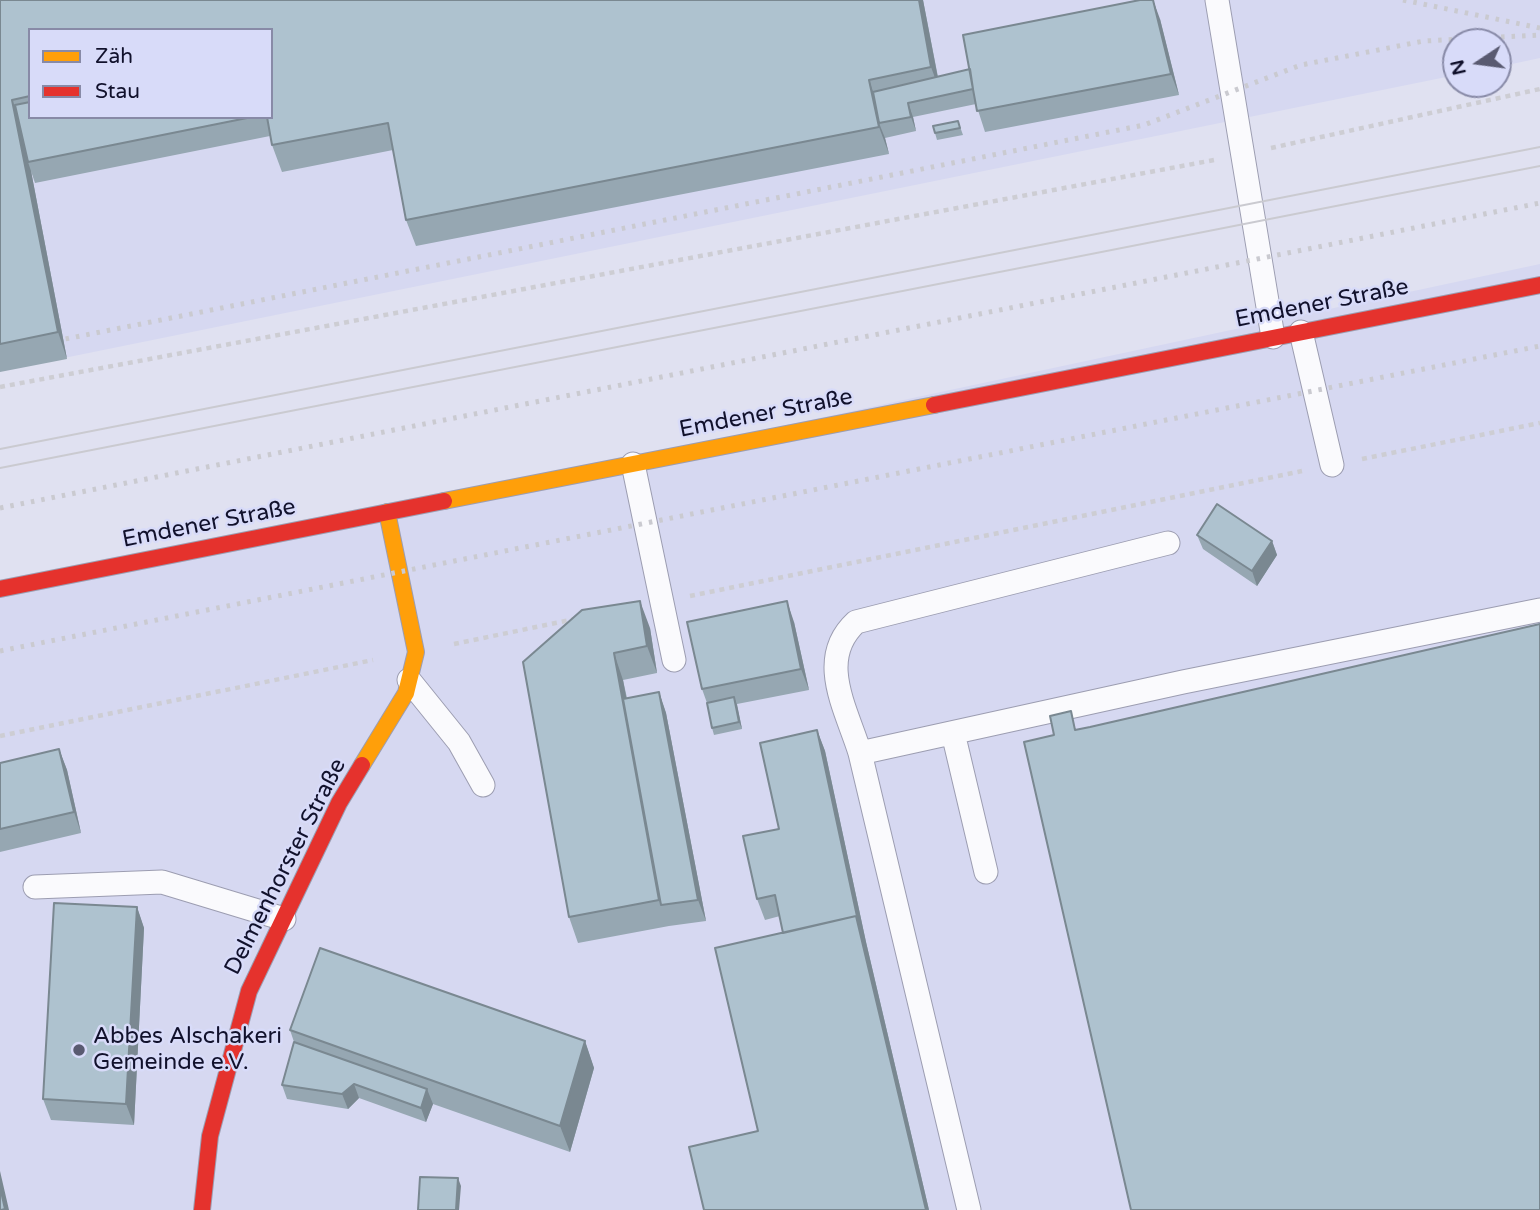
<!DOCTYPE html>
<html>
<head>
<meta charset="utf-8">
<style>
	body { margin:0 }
	#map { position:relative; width:1540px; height:1210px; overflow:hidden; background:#e0e1f1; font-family:"Varela Round",sans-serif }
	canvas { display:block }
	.legend { position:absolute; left:28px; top:28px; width:245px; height:91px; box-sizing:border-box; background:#d8dbf9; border:2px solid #888aa7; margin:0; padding:9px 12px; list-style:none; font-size:21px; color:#11112c }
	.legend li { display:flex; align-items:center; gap:14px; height:35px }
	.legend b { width:35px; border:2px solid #888aa7 }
	.north { position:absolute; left:1442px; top:28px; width:70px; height:70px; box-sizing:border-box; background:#d8dbf9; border:2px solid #888aa7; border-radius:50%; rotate:257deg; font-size:19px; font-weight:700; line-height:28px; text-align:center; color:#11112c }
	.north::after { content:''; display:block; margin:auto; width:24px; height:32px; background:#595a71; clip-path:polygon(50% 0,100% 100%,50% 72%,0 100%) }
</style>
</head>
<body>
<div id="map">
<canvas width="1540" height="1210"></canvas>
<ul class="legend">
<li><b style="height:9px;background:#ff9f0a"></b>Zäh</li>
<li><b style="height:9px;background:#e5322d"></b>Stau</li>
</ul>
<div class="north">N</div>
</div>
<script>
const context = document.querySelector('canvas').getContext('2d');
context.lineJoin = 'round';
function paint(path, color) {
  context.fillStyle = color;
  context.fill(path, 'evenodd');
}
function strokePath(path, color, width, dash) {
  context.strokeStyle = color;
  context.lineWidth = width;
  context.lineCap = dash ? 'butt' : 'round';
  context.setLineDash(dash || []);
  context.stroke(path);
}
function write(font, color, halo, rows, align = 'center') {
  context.font = font + ' "Varela Round",sans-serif';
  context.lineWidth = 5;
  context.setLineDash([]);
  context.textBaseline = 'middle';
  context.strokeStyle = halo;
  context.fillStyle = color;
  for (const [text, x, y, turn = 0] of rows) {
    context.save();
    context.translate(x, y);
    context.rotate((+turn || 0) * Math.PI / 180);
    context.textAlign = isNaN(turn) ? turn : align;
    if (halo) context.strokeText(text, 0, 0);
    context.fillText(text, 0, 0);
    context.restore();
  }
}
const built = new Path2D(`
	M0,0H1540V58L1498,67V42H1456V75L0,371ZM30,30H271V117H30Z
	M1540,264V1210H0V593Z`);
const path = new Path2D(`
	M1271,148L1540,89
	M0,387L1214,160
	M1362,459L1540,423
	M690,596L1302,471
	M454,644L575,619
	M0,736L373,660`);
const lane = new Path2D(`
	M1217,0L1273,337
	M1301,332L1332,465
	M633,464L674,660
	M409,680L459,742L483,785
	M953,733L986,872
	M860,753C846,708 816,659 856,622L1168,543
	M35,887L162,882L284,919
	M969,1210L860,753L1183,682L1540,610`);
const slow = new Path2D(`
	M444,501L934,405
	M362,765L406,693L416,652L387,512`);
const jam = new Path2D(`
	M934,405L1540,285
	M0,589L444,501
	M202,1210L210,1136L249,991L339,803L362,765`);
const tram = new Path2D(`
	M0,449L1540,147
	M0,468L1540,166`);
const rail = new Path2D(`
	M1403,0L1540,28
	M45,343L1144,125L1301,65L1424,41L1540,35
	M0,508L1540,203
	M0,651L1540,346`);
const wall = new Path2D(`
	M0,0H923L938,77L970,69L1160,19L1179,95L985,132L976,104L913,117L916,131L885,138L889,154L416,246L406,220L393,150L282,172L272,145L270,136L35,183L31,171L67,359L0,372ZM30,30H271V117H30Z
	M958,121L963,135L937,140L935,133Z
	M1197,535L1272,541L1277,555L1257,586L1203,549Z
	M794,622L809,690L737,704L742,729L714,735L712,728L707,703L702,689Z
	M650,628L657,673L623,680L627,698L659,692L666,713L706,921L669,926L578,943L569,917L523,662Z
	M817,730L825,751L866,942L929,1210L758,1131L783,933L780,916L765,920L757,899L779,829Z
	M59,749L67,770L81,833L0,852V763Z
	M137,907L144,928L134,1125L51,1120L43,1099Z
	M290,1030L585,1041L594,1068L570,1152L433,1104L426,1122L359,1098L348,1109L287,1099L282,1085L294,1042Z`);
const shadedWall = new Path2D(`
	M919,0H923L941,94L931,67Z
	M1153,0L1160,19L1179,95L1171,74Z
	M869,80L878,106L879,123L885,138L889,154L879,127Z
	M12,100L22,126L28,162L31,171L67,359L58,332Z
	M908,103L913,117L916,131L911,117Z
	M1272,541L1277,555L1257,586L1252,571Z
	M640,601L650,628L657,673L647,646Z
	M787,601L794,622L809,690L801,669Z
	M614,653L623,680L665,905H661L659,900Z
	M659,692L666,713L706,921L698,900Z
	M734,697L737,705L742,729L739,722Z
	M817,730L825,751L866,942L929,1210H926L856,916Z
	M59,749L67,770L81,833L74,812Z
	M137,907L144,928L134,1125L126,1104Z
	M585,1041L594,1068L570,1152L560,1126Z
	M354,1084L359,1098L348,1109L342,1094Z
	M427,1089L433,1104L426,1122L421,1108Z
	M0,1171L9,1210H5L0,1187Z
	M458,1178L461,1186L459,1210H456Z`);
const building = new Path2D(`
	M0,0H919L931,67L869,80L879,127L406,220L388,123L272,145L267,117H271V30H30V96L12,100L58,332L0,344Z
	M1140,0H1153L1171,74L977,111L963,35Z
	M970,69L973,89L908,103L911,117L879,123L873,92Z
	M30,102V117H252L28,162L15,105Z
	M958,121L960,128L935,133L933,126Z
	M1217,504L1272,541L1252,571L1197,535Z
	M640,601L647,646L614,653L659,900L569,917L523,662L582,610Z
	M787,601L801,669L702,689L687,622Z
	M1540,624V1210H1131L1024,742L1054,735L1050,716L1071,711L1075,730L1090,727Z
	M659,692L698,900L661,905L623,699Z
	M734,697L739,722L712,728L707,703Z
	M817,730L858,921L856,916L783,933L775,895L757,899L743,836L779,829L760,743Z
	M59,749L74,812L0,829V763Z
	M54,903L137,907L126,1104L43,1099Z
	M856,916L926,1210H704L689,1147L758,1131L715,948Z
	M320,948L585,1041L560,1126L290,1030Z
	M294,1042L427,1089L421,1108L354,1084L342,1094L282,1085Z
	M420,1177L458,1178L456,1210H418Z
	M0,1187L5,1209L1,1210H0Z`);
const markers = [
	[79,1050,7,"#595a71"]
];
const streetNames = [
	["Emdener Straße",1322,304,-11],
	["Emdener Straße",766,414,-11],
	["Emdener Straße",209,524,-11],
	["Delmenhorster Straße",286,867,-63]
];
const poiNames = [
	["Abbes Alschakeri",93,1037],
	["Gemeinde e.V.",93,1063]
];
paint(built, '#d6d8f1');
strokePath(lane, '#9c9db1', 25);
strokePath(slow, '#9c9db1', 18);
strokePath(jam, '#9c9db1', 18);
strokePath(path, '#cdcdd3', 4.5, [5, 5]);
strokePath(lane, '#fafafd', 23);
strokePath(slow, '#ff9f0a', 16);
strokePath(jam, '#e5322d', 16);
strokePath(tram, '#cacad0', 2);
strokePath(rail, '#cacad0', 5, [3.5, 7]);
paint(wall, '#96a7b2');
paint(shadedWall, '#7a8891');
paint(building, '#aec2cf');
strokePath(building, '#7a8891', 2);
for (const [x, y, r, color] of markers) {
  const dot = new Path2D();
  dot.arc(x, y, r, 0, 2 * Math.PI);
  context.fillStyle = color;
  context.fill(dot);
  strokePath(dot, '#d8dbf9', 2.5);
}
write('23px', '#11112c', '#d8dbf9', streetNames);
write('23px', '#11112c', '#d8dbf9', poiNames, 'left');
</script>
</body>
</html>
